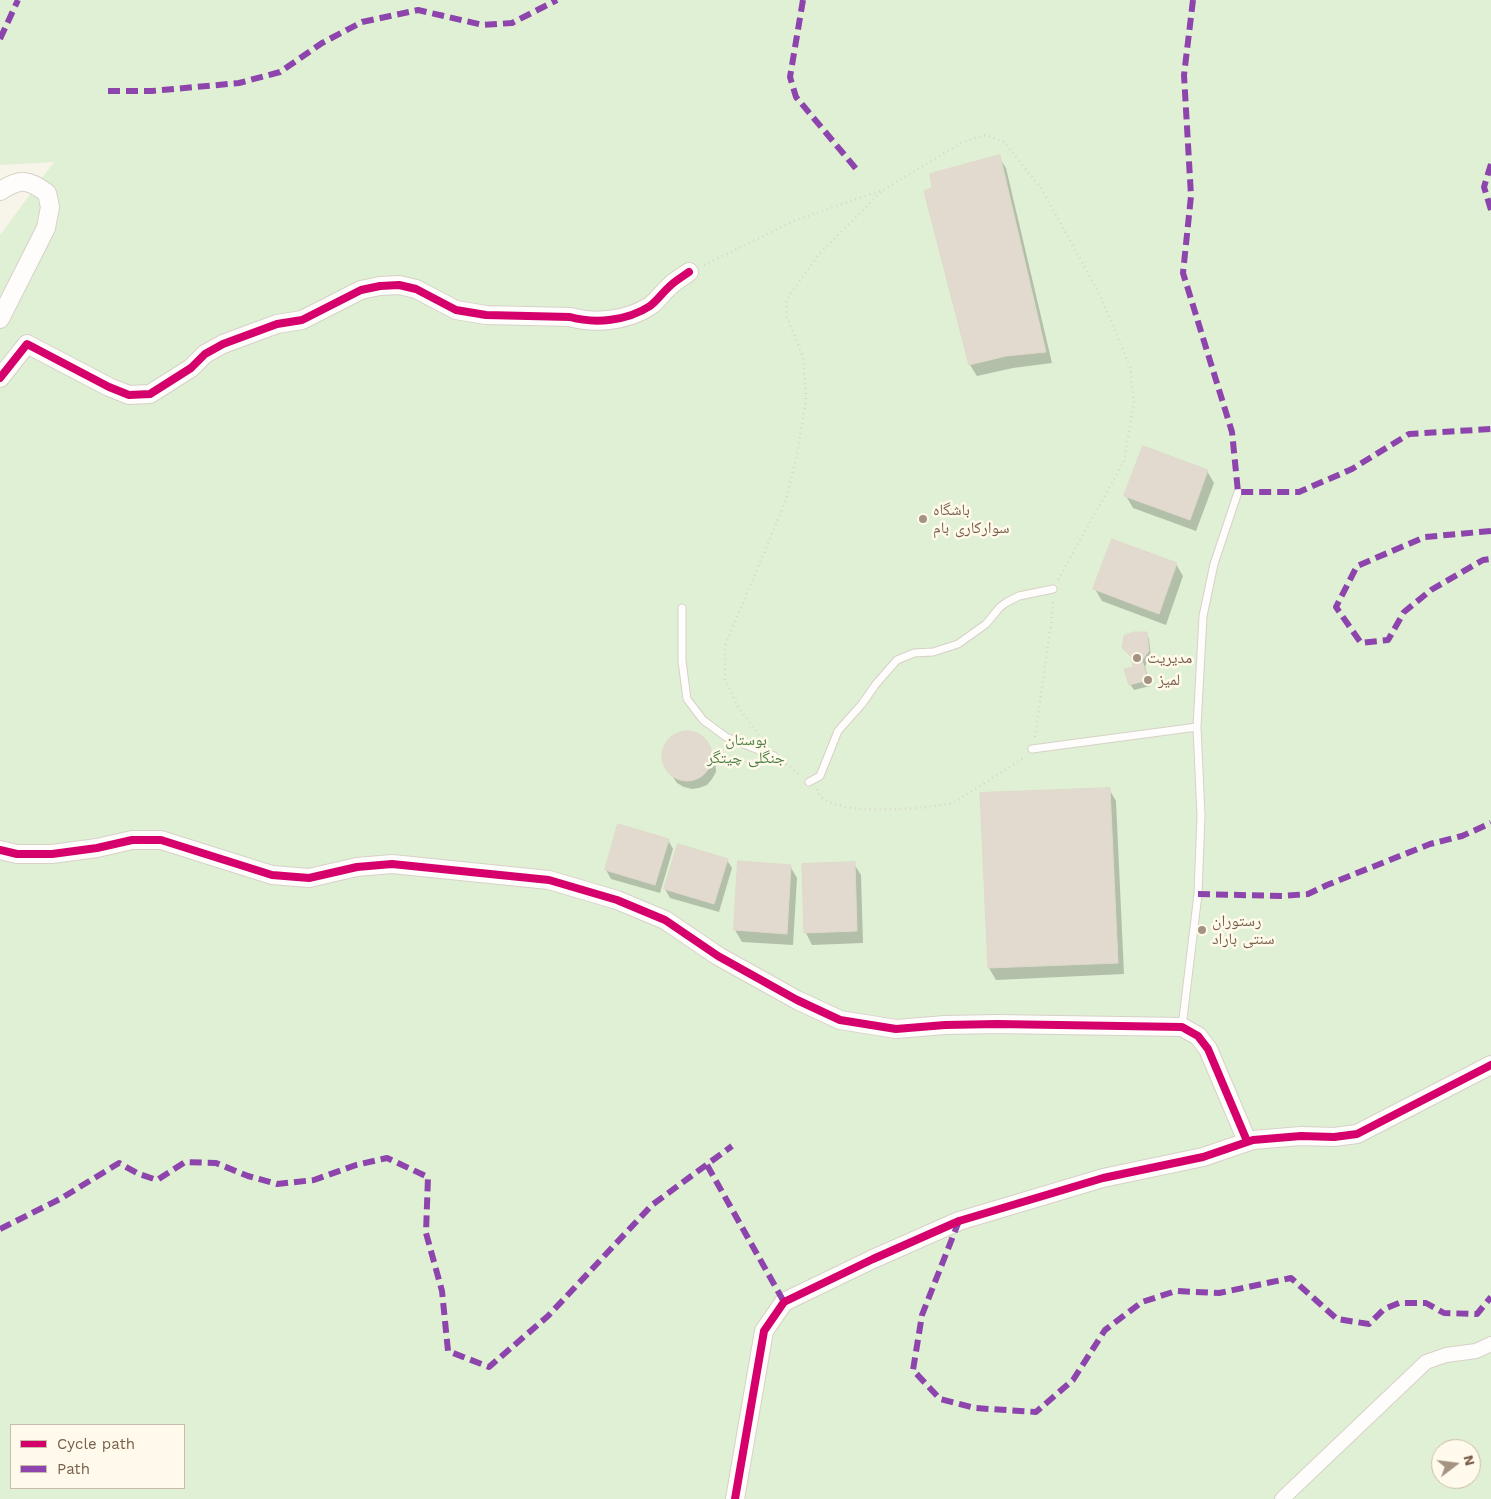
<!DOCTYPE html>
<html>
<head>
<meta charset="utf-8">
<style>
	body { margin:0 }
	#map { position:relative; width:1491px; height:1499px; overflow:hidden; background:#f7f4ea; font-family:"Work Sans",sans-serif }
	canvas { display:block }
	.legend { position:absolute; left:10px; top:1424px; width:175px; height:65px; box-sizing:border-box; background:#fffaec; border:1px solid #c9bcaa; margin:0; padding:6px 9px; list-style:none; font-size:15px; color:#785f48 }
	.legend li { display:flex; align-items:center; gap:10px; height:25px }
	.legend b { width:25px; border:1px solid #c9bcaa }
	.north { position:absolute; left:1431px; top:1439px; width:50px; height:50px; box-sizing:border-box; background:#fffaec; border:1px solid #c9bcaa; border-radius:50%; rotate:75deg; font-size:14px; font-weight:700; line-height:20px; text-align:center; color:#785f48 }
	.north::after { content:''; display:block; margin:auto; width:18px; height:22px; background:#a49381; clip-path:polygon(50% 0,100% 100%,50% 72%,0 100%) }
</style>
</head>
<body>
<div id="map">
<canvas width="1491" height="1499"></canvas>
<ul class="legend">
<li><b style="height:6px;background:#d6006c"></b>Cycle path</li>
<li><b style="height:6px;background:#8e44ad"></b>Path</li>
</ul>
<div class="north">N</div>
</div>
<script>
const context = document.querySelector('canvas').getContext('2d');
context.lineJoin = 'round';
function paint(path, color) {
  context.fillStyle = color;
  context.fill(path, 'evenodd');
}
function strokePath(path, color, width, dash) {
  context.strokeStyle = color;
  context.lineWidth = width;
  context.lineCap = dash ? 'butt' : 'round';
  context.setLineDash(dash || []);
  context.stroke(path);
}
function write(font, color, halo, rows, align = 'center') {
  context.font = font + ' "Work Sans","Noto Naskh Arabic",sans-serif';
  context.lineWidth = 5;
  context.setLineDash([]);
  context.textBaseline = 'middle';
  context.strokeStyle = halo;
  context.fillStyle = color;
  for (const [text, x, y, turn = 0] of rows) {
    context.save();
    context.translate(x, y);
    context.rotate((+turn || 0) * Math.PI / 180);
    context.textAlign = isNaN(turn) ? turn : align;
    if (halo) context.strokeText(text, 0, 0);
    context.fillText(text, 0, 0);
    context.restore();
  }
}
const green = new Path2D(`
	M0,0H1491V1499H0V235L54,162L0,165ZM11,1425H184V1488H11ZM1441,1449H1471V1479H1441Z`);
const shadow = new Path2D(`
	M999,157L1006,168L1052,363L1013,368L977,376L970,365Z
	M1207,471L1214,483L1196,531L1133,508L1126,496Z
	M1113,541L1176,564L1183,576L1166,625L1102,601L1095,589Z
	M1146,633L1149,639L1151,657L1145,666L1150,686L1134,690L1130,684L1135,668L1133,659L1123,648Z
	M685,732L693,733L700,736L705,741L715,757L716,772L712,779L707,785L699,788L692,789L684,787L677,783L667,768L664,752L666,745L671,738Z
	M1109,789L1116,801L1124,974L996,980L989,968L981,794Z
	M668,840L673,849L660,893L611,879L606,870Z
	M727,860L732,868L719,912L670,898L665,889Z
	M854,864L861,875L863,943L812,945L806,933Z
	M790,866L797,878L793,945L742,942L735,930Z`);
const building = new Path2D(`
	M1000,155L1046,352L1006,356L969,365L924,191L932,188L930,174Z
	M1143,446L1208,470L1190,520L1124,496Z
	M1112,539L1177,563L1159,614L1093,589Z
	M1134,632H1147L1149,651L1142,660L1148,680L1129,685L1124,669L1133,667L1131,656L1122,648L1124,636Z
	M662 756a25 25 0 1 1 50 0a25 25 0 1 1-50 0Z
	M1110,788L1118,963L988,968L980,793Z
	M618,824L669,839L655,885L605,870Z
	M678,844L728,859L714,904L664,889Z
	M738,861L791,865L787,934L734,930Z
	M855,862L857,931L804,933L802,864Z`);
const path = new Path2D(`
	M704,265L796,220L883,190L963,142L985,135L1004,142L1041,188L1100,295L1130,367L1134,403L1124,461L1058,580
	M1035,737L1052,617L1053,599
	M762,739L738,707L725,679V646L786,500L797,454L806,400L803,357L787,317L786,303L790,294L820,253L883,190
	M782,761L801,776
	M817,789C822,820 930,808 953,803L1025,757`);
const service = new Path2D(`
	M682,608V661L687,699L703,720L726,737L774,756
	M1032,749L1197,727
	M809,782L820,776L838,731L862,704L876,684L897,660L914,653L933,652L958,644L986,624L1000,607L1007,602L1019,596L1053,589
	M1182,1027L1198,894L1201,815L1197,727L1203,616L1214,564L1238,492`);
const minor = new Path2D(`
	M1282,1499L1426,1362L1446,1355L1476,1351L1491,1344`);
const tertiary = new Path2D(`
	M0,191C21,178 27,179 47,193L50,207L46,228L0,319
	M0,378L27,344L109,387L129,395L150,394L191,368L205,354L223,344L277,324L302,320L361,290L380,286L399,285L416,289L456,310L486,315L570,317C595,324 627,321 650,306C657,301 663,292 670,286C675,281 682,277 689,272
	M0,850L17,854H52L97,848L132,840H161L272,875L309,878L357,867L392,864L549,880L617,900L665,920L718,956L797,1000L840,1020L896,1029L945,1025L997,1024L1182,1027L1198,1036L1208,1049L1247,1141
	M735,1499L764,1331L784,1302L873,1259L959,1221L1103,1178L1203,1157L1253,1140L1301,1136L1334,1137L1357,1134L1491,1065`);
const quiet = new Path2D(`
	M803,0L790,77L796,97L858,171
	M1193,0L1184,75L1191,196L1183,273L1232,432L1238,492H1299L1352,469L1409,434L1491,429
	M0,39L18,0
	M108,91H152L239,83L280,72L322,43L362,22L418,10L483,25L512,23L557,0
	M1491,164L1484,187L1491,210
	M1491,531L1425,537L1357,566L1336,607L1361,643L1388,640L1404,612L1431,590L1483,560L1491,559
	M1198,894L1282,896L1308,894L1327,885L1430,844L1462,836L1491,823
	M707,1165L784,1302
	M959,1221L922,1315L913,1370L940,1399L975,1408L1036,1412L1073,1380L1105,1330L1142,1302L1176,1291L1219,1293L1291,1278L1337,1319L1369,1324L1384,1309L1399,1303H1426L1444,1313L1477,1314L1491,1297
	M0,1229L60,1199L119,1163L139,1174L157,1180L185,1162L216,1163L248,1176L277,1184L314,1180L356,1165L387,1158L428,1177L426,1233L442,1291L448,1351L489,1367L548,1316L652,1205L732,1146`);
const cycleway = new Path2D(`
	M0,378L27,344L109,387L129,395L150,394L191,368L205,354L223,344L277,324L302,320L361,290L380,286L399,285L416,289L456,310L486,315L570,317C595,324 627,321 650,306C657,301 663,292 670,286C675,281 682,277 689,272
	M0,850L17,854H52L97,848L132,840H161L272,875L309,878L357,867L392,864L549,880L617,900L665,920L718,956L797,1000L840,1020L896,1029L945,1025L997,1024L1182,1027L1198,1036L1208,1049L1247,1141
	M735,1499L764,1331L784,1302L873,1259L959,1221L1103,1178L1203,1157L1253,1140L1301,1136L1334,1137L1357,1134L1491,1065`);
const markers = [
	[923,519,5,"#a49381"],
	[1137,658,5,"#a49381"],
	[1148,680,5,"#a49381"],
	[1202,930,5,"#a49381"]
];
const poiNames = [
	["باشگاه",933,510],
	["سوارکاری بام",933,528],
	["مدیریت",1147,658],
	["لمیز",1158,680],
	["رستوران",1212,921],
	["سنتی باراد",1212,939]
];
const parkNames = [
	["بوستان",746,740],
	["جنگلی چیتگر",746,758]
];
paint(green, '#e0f0d4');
paint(shadow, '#0003');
paint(building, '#e2dacf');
strokePath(building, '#e1d8cc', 1);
strokePath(service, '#d7d1c8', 9);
strokePath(minor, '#d7d1c8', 16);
strokePath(tertiary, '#d7d1c8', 20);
strokePath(path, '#dad4cd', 2.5, [1, 4]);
strokePath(service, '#fefdfc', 7);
strokePath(minor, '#fefdfc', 14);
strokePath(tertiary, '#fefdfc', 18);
strokePath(quiet, '#8e44ad', 6, [12, 6]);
strokePath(cycleway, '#d6006c', 8);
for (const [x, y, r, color] of markers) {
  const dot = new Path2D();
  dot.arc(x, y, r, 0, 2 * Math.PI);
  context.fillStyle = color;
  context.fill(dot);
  strokePath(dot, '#fffaec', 2);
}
write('16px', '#785f48', '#fffaec', poiNames, 'left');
write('16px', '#4b7e40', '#fffaec', parkNames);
</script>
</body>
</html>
